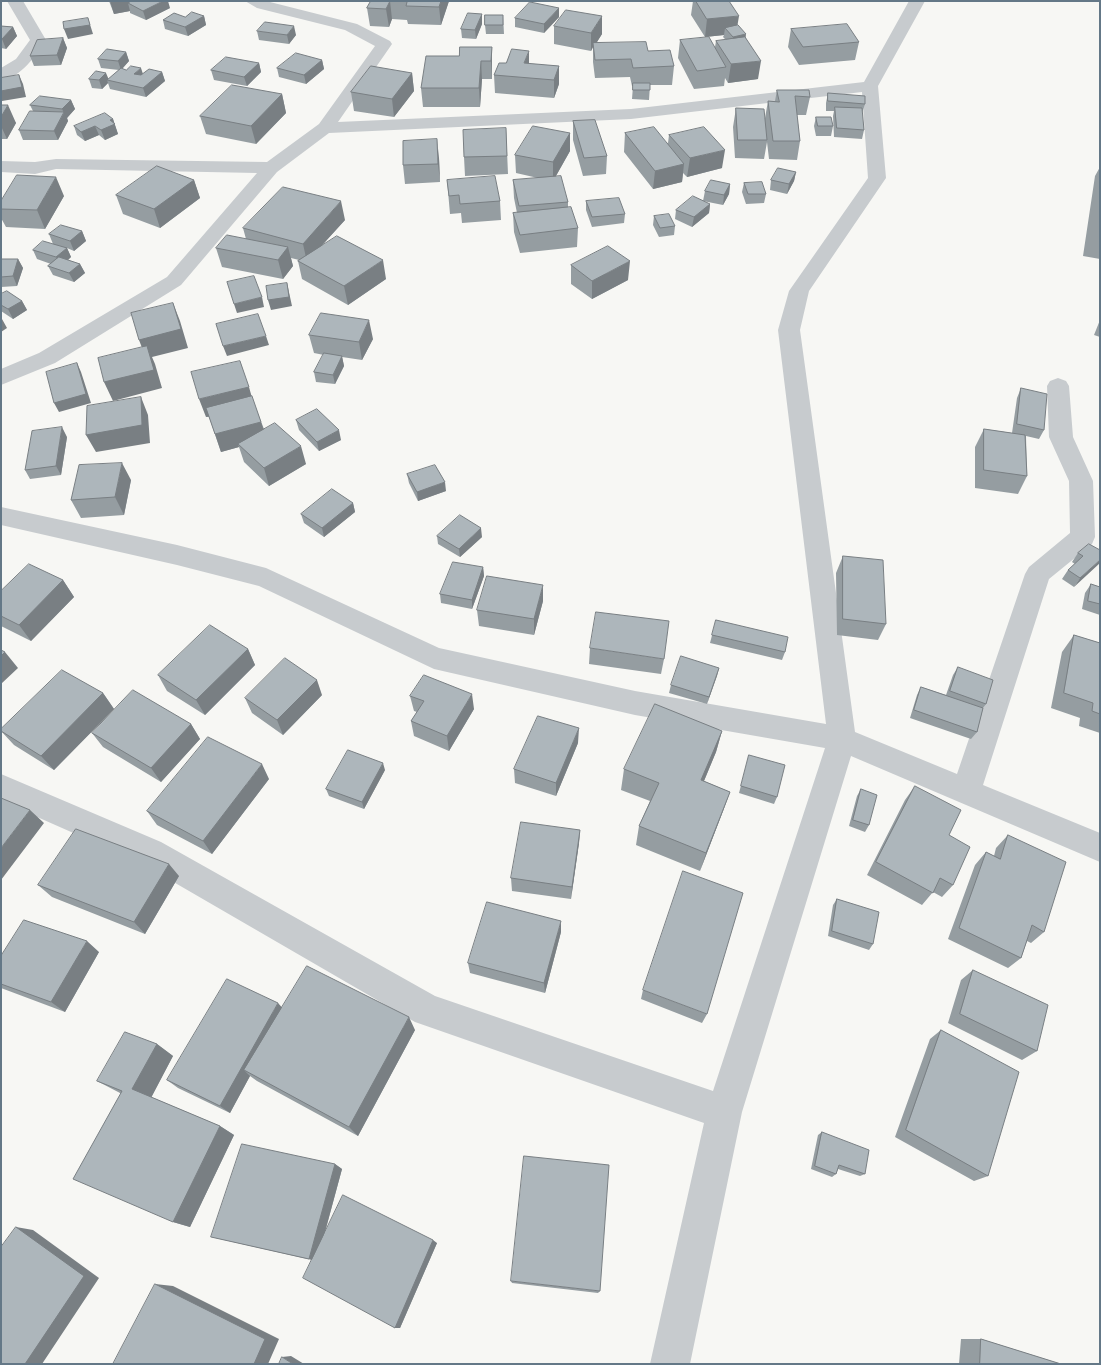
<!DOCTYPE html>
<html>
<head>
<meta charset="utf-8">
<style>
	body { margin:0 }
	#map { position:relative; width:1101px; height:1365px; overflow:hidden; background:#f7f7f4; font-family:Raleway,sans-serif }
	canvas { display:block }
	.frame { position:absolute; inset:0; border:2px solid #647887; pointer-events:none }
</style>
</head>
<body>
<div id="map">
<canvas width="1101" height="1365"></canvas>
<div class="frame"></div>
</div>
<script>
const context = document.querySelector('canvas').getContext('2d');
context.lineJoin = 'round';
function paint(path, color) {
  context.fillStyle = color;
  context.fill(path, 'evenodd');
}
function strokePath(path, color, width, dash) {
  context.strokeStyle = color;
  context.lineWidth = width;
  context.lineCap = dash ? 'butt' : 'round';
  context.setLineDash(dash || []);
  context.stroke(path);
}
const street = new Path2D(`
	M7,1H23L46,40C35,57 22,76 1,81V68L16,59L30,40Z
	M245,1H266L357,24L390,41L392,44L338,122L631,109L864,82L909,1H925L878,86L886,178L809,291L800,330L855,732L957,774L1025,574L1029,567L1070,533L1069,481L1049,437L1047,386L1050,381L1058,378L1066,381L1069,386L1073,437L1093,481L1095,537L1092,544L1049,579L983,785L1100,833V862L851,756L742,1112L690,1364H650L704,1123L415,1022L139,862L1,801V774L161,842L435,996L713,1091L825,748L635,715L434,669L259,586L177,565L1,525V507L177,545L266,568L439,648L635,691L826,724L778,330L789,291L868,178L862,92L631,119L329,133L277,172L181,285L55,363L1,385V369L39,353L167,277L257,173L56,169L35,174L1,172V161L35,162L56,159L267,162L319,124L375,46L345,30L257,8Z`);
const wall = new Path2D(`
	M109,1H131L170,8L146,20L130,13V11L114,14Z
	M371,1H449L441,25L408,24L407,20L392,19L389,27L370,26L367,8Z
	M693,1H729L737,25L746,38L758,79L728,83L725,78L724,86L694,89L678,58L680,40L715,47L716,41L726,40L723,37L724,35L705,37L691,15Z
	M482,14V24L476,39L462,38L461,29Z
	M503,15L504,34H486L485,25Z
	M204,16L206,25L188,36L165,29L163,20Z
	M559,17L544,33L515,27V18Z
	M1,26L13,27L17,36L6,49L1,48Z
	M554,26L602,34L596,43L648,51L674,66L672,85H650L649,100L632,99L633,86H632L630,77L595,78L593,62V47L591,51L554,44Z
	M791,29L859,42L855,60L799,65L788,47Z
	M257,31L296,35L289,44L259,40Z
	M63,38L67,48L61,65L34,66L30,56Z
	M492,47V79H482L480,107H423L421,88L459,56Z
	M126,52L129,61L122,69L143,74L162,72L165,81L146,97L110,89L108,83L102,89L92,88L89,79H109L119,70L101,68L98,59Z
	M322,60L324,69L306,84L279,77L277,68Z
	M259,63L261,72L247,86L214,80L211,70Z
	M529,64L559,66V84L554,98L495,93L494,75Z
	M412,73L414,91L394,117L354,111L351,92Z
	M777,90L810,97L806,115H797L800,141L797,160L769,159L767,142L764,159L735,158L733,127L736,108L765,118L768,101H775Z
	M828,93L865,104L862,113L864,130L862,139L834,137L833,116L834,111H826V103Z
	M282,94L286,113L256,144L206,134L200,116Z
	M71,100L75,109L67,118L68,121L58,140H23L19,130L33,111L30,105Z
	M1,105L16,123L7,139H1Z
	M816,117L833,126L831,136H816L814,126Z
	M113,119L118,134L105,140L99,135L85,141L77,135L74,126Z
	M573,121L607,156L606,174L583,176L573,140Z
	M506,128L508,174L465,176L464,157Z
	M570,133V151L556,176L568,202V207L578,228L577,247L520,253L514,232L513,213H517L514,198L513,180L538,178L516,173L515,155Z
	M625,133L668,143L669,135L722,168L687,177L683,173L682,182L653,189L624,152Z
	M439,158L440,182L405,184L403,165Z
	M1100,167V259L1083,256L1095,176Z
	M796,172L794,181L787,194L770,190L771,180Z
	M194,180L200,198L160,228L123,214L116,195Z
	M447,180L500,201L501,220L462,223L461,213L450,214Z
	M744,183L766,194L764,203L746,204L742,192Z
	M730,184L729,194L723,205L703,201L705,191Z
	M64,196L45,229L6,227L1,218V201Z
	M586,201L625,214L624,223L592,227L586,210Z
	M710,204L709,213L692,227L675,219L676,210Z
	M654,216L675,226L674,235L659,237L653,225Z
	M345,220L322,245L386,279L348,305L302,279L298,261L299,260L291,258L293,266L283,279L222,267L216,248L246,239L243,228Z
	M82,231L86,241L74,251L67,248L71,257L68,260L80,264L85,273L74,282L53,275L48,266L51,264L37,259L33,250L53,244L49,234Z
	M1,259H18L23,268L17,286L1,287Z
	M571,265L628,280L592,299L571,284Z
	M1,294L22,301L27,310L13,319L1,311Z
	M1100,320V337L1094,335Z
	M309,335L373,339L362,360L342,357L344,366L335,384L316,382L314,372L324,355L314,353Z
	M240,361L251,396L264,429L306,464L269,486L244,462L239,447L221,452L209,417H206Z
	M1021,388L1044,430L1039,439L1026,436L1027,476L1018,494L975,488V447L984,429L1012,433L1017,398Z
	M296,420L341,440L319,451L299,430Z
	M67,437L61,475L30,479L25,470Z
	M407,474L446,491L418,501L409,483Z
	M131,480L124,515L81,518L71,500Z
	M353,503L355,512L324,537L304,523L301,514Z
	M437,536L482,537L460,557L438,544Z
	M1100,550L1074,587L1062,579L1068,570L1075,564L1072,562L1078,553Z
	M843,556L886,624L878,640L837,635L836,573Z
	M483,567L484,576L472,609L441,603L440,594Z
	M63,580L74,597L31,641L1,626V591Z
	M1091,584L1100,587V615L1082,609L1085,593Z
	M543,601L534,635L479,626L477,610Z
	M716,620L785,652L782,660L710,643Z
	M1074,635L1100,643V733L1079,726L1080,718L1051,708L1062,652Z
	M590,648L664,659L661,674L589,664Z
	M248,649L255,665L205,715L167,691L158,675Z
	M958,667L986,704L983,708L977,732L971,739L910,718L917,695L921,687L946,695L953,675Z
	M719,668L707,704L669,693L671,685Z
	M103,693L114,709L54,770L14,745L1,731V729Z
	M322,695L283,735L252,713L245,698Z
	M410,696L474,709L449,751L414,736L411,721L417,712L414,711Z
	M191,724L200,739L161,782L103,747L92,733Z
	M722,731L716,752L704,781L730,792L723,811L700,871L636,845L639,826L650,801L621,790L624,769Z
	M578,743L556,796L515,783L514,769Z
	M749,755L777,797L774,804L739,793Z
	M385,770L364,809L329,796L326,789Z
	M269,779L212,854L157,825L147,811Z
	M915,786L949,835L953,885L942,897L933,892L922,905L867,875L905,800Z
	M861,789L869,825L865,832L849,826L857,796Z
	M580,830L579,843L571,899L512,891L511,878Z
	M1008,835L1044,932L1031,943L1027,941L1021,958L1008,968L948,939L975,865L986,852L994,856L996,848Z
	M179,876L145,934L52,897L38,885Z
	M837,899L873,944L869,950L828,936L833,905Z
	M561,932L545,993L470,973L468,963Z
	M99,952L65,1012L1,988V956Z
	M973,970L1037,1051L1022,1060L948,1023L961,980Z
	M643,990L707,1014L702,1023L641,999Z
	M282,1007L415,1030L358,1136L257,1081L250,1076L230,1113L178,1088L167,1080Z
	M941,1030L988,1176L974,1181L895,1137L930,1039Z
	M157,1044L173,1056L151,1097L220,1126L234,1135L190,1227L173,1222L120,1093L97,1081Z
	M822,1132L865,1174L860,1176L838,1169L836,1174L832,1177L811,1169L818,1135Z
	M335,1164L342,1169L324,1236L437,1243L400,1328H395L312,1260L211,1237Z
	M511,1281L600,1291L598,1293L512,1283Z
	M961,1339H981L1061,1364H959Z`);
const shadedWall = new Path2D(`
	M110,1H131L132,5L128,3L130,11L114,14Z
	M163,1H168L170,8L146,20L143,11Z
	M390,1L392,19L389,27L386,9Z
	M441,1H449L441,25L439,7Z
	M559,8V17L544,33V24Z
	M482,14V24L476,39L475,30Z
	M204,16L206,25L188,36L185,27Z
	M602,16V34L594,47L593,43V47L591,51V33Z
	M739,16L736,34L725,28L724,35L705,37L707,19Z
	M88,18L93,34L68,39L64,29Z
	M294,26L296,35L289,44L287,35Z
	M13,27L17,36L6,49L2,39Z
	M746,34L745,44L732,46L733,37Z
	M63,38L67,48L61,65L57,55Z
	M492,47V79L491,61Z
	M529,51V69L524,63Z
	M126,52L129,61L121,70L118,61Z
	M322,60L324,69L306,84L304,75Z
	M481,61L482,79L480,107L479,88Z
	M761,61L758,79L728,83L731,64Z
	M259,63L261,72L247,86L244,77Z
	M559,66V84L554,98V80Z
	M141,68L144,77L134,74Z
	M162,72L165,81L146,97L143,88Z
	M106,73L109,80H107L108,83L102,89L99,80Z
	M412,73L414,91L394,117L392,99Z
	M19,75L23,84L26,97L2,101L1,99V91Z
	M282,94L286,113L256,144L251,126Z
	M71,100L75,109L67,118L68,121L58,140L54,131L64,113L62,109Z
	M8,105L16,123L7,139L1,126V117Z
	M113,119L118,134L105,140L101,130L110,120Z
	M95,126L99,135L85,141L81,132Z
	M570,133V151L553,181V162Z
	M437,139L439,158L440,182L438,164Z
	M725,150L722,168L687,177L690,158Z
	M684,164L682,182L653,189L655,171Z
	M796,172L794,181L787,194L789,184Z
	M56,177L64,196L45,229L37,210Z
	M194,180L200,198L160,228L154,209Z
	M730,184L729,194L723,205L724,195Z
	M341,201L345,220L307,262L303,244Z
	M710,204L709,213L692,227L694,217Z
	M82,231L86,241L74,251L70,241Z
	M288,247L293,266L283,279L278,260Z
	M67,248L71,257L61,266L56,257Z
	M18,259L23,268L17,286L13,276Z
	M383,260L386,279L348,305L344,286Z
	M630,261L628,280L592,299V281Z
	M80,264L85,273L74,282L69,273Z
	M287,283L292,306L271,310L268,300Z
	M262,297L264,307L237,313L234,304Z
	M22,301L27,310L13,319L8,309Z
	M173,303L180,321L188,348L152,357L155,364L162,388L113,401L104,382L146,358L139,340Z
	M2,319L7,328L1,332Z
	M369,320L373,339L362,360L359,342Z
	M266,336L269,345L227,356L223,346Z
	M342,356L344,366L335,384L333,375Z
	M77,363L81,372L91,403L59,412L54,403Z
	M249,387L254,405L206,417L199,399Z
	M141,397L148,415L150,443L96,452L86,435Z
	M261,422L267,440L238,444L239,447L221,452L215,434Z
	M62,427L67,437L61,475L56,466Z
	M339,430L341,440L319,451L317,442Z
	M301,446L306,464L269,486L264,468Z
	M122,463L131,480L124,515L115,497Z
	M445,482L446,491L418,501L417,492Z
	M353,503L355,512L324,537L322,528Z
	M481,528L482,537L460,557L459,549Z
	M1100,560V563L1074,587L1080,578Z
	M483,567L484,576L472,609V600Z
	M63,580L74,597L31,641L19,625Z
	M543,585V601L534,635V619Z
	M248,649L255,665L205,715L196,700Z
	M5,652L18,668L1,684V656Z
	M719,668L717,676L707,704L709,697Z
	M317,680L322,695L283,735L277,720Z
	M103,693L114,709L54,770L41,756Z
	M472,694L474,709L449,751L447,736Z
	M191,724L200,739L161,782L151,768Z
	M579,728L578,743L556,796V783Z
	M722,731L716,752L696,800L701,780Z
	M383,763L385,770L364,809L362,802Z
	M262,764L269,779L212,854L203,841Z
	M730,792L723,811L700,871L706,853Z
	M30,810L44,823L1,880V848Z
	M580,830L579,843L571,899L572,887Z
	M169,864L179,876L145,934L134,922Z
	M561,921V932L545,993L544,983Z
	M87,941L99,952L65,1012L51,1002Z
	M278,1003L286,1012L244,1070L250,1076L230,1113L220,1106Z
	M409,1017L415,1030L358,1136L349,1127Z
	M157,1044L173,1056L150,1100L132,1089Z
	M220,1126L234,1135L190,1227L173,1222Z
	M335,1164L342,1169L317,1261L309,1259Z
	M16,1227L33,1230L99,1278L42,1364H25Z
	M433,1240L437,1243L400,1328H395Z
	M155,1284L173,1286L279,1339L268,1364H254Z
	M291,1356L304,1364H293L282,1357Z`);
const building = new Path2D(`
	M132,1H163L143,11L128,3Z
	M371,1H390L386,9L367,8Z
	M396,1H441L439,7L406,6L407,2Z
	M696,1H729L739,16L707,19Z
	M530,2L559,8L544,24L515,18Z
	M566,10L602,16L591,33L554,26Z
	M192,12L204,16L185,27L163,20L174,13L185,17Z
	M468,13L482,14L475,30L461,29Z
	M485,15H503V25H485Z
	M88,18L90,25L64,29L63,22Z
	M265,22L294,26L287,35L257,31Z
	M847,24L859,42L803,47L791,29Z
	M738,25L746,34L733,37L725,28Z
	M1,26L13,27L2,39H1Z
	M709,37L726,67L697,71L680,40Z
	M745,37L761,61L731,64L716,41Z
	M63,38L57,55L30,56L37,40Z
	M646,42L648,51L670,50L674,66L633,68L631,59L595,60L593,43Z
	M460,47H492L491,61H481L479,88H421L426,56H459Z
	M107,49L126,52L118,61L98,59Z
	M512,49L529,51L524,63L559,66L554,80L494,75L499,63H506Z
	M296,53L322,60L304,75L277,68Z
	M226,57L259,63L244,77L211,70Z
	M131,66L141,68L134,74L141,75L149,69L162,72L143,88L107,80L121,68L126,70Z
	M371,66L412,73L392,99L351,92Z
	M96,71L106,73L99,80L89,79Z
	M19,75L22,87L1,91V78Z
	M633,83H650V90H633Z
	M232,85L282,94L251,126L200,116Z
	M777,90H809L810,97L795,96L800,141H773L768,101L779,102Z
	M828,93L865,96V104L828,101Z
	M40,96L71,100L62,109L30,105Z
	M1,105H8L1,117Z
	M835,107L862,108L864,130L837,128Z
	M736,108L764,109L767,140H738Z
	M30,111L64,112L54,131L19,130Z
	M105,113L113,119L110,120L115,124L101,130L95,126L81,132L74,126Z
	M816,117H831L833,126H818Z
	M595,120L607,156L584,158L573,121Z
	M533,126L570,133L553,162L515,155Z
	M654,127L684,164L655,171L625,133Z
	M704,127L725,150L690,158L669,135Z
	M506,128L507,156L464,157L463,130Z
	M437,139L438,164L403,165V141Z
	M157,166L194,180L154,209L116,195Z
	M778,168L796,172L789,184L771,180Z
	M17,175L56,177L37,210L1,209V201Z
	M495,176L500,201L460,204L459,195L449,196L447,180Z
	M561,176L568,202L519,206L513,180Z
	M711,180L730,184L724,195L705,191Z
	M762,182L766,194H748L744,183Z
	M283,187L341,201L303,244L243,228Z
	M693,196L710,204L694,217L676,210Z
	M619,198L625,214L592,217L586,201Z
	M571,207L578,228L520,235L513,213Z
	M669,214L675,226L660,228L654,216Z
	M61,225L82,231L70,241L49,234Z
	M227,235L288,247L278,260L216,248Z
	M337,236L383,260L344,286L298,261Z
	M43,241L67,248L56,257L33,250Z
	M608,246L630,261L592,281L571,265Z
	M59,257L80,264L69,273L48,266Z
	M1,259H18L13,276L1,277Z
	M254,276L262,297L234,304L227,282Z
	M287,283L289,297L268,300L266,286Z
	M7,291L22,301L8,309L1,305V294Z
	M173,303L181,329L139,340L131,313Z
	M321,313L369,320L359,342L309,335Z
	M258,314L266,336L223,346L216,324Z
	M147,346L154,370L104,382L98,358Z
	M324,353L342,356L333,375L314,372Z
	M240,361L249,387L199,399L191,372Z
	M77,363L86,394L54,403L46,372Z
	M1021,388L1047,394L1044,430L1017,424Z
	M252,396L261,422L215,434L206,408Z
	M141,397L142,425L86,435L87,406Z
	M317,409L339,430L317,442L296,420Z
	M275,423L301,446L264,468L238,444Z
	M62,427L56,466L25,470L32,431Z
	M984,429L1025,435L1027,476L984,470Z
	M122,463L115,497L71,500L79,465Z
	M435,465L445,482L417,492L407,474Z
	M332,489L353,503L322,528L301,514Z
	M460,515L481,528L459,549L437,536Z
	M1089,544L1100,550V560L1080,578L1068,570L1083,556L1078,553Z
	M843,556L883,560L886,624L843,619Z
	M453,562L483,567L472,600L440,594Z
	M29,564L63,580L19,625L1,616V591Z
	M487,576L543,585L534,619L477,610Z
	M1091,584L1100,587V604L1088,601Z
	M596,612L669,621L664,659L590,648Z
	M716,620L788,637L785,652L712,635Z
	M210,625L248,649L196,700L158,675Z
	M1074,635L1100,643V714L1092,711L1093,703L1064,693Z
	M1,650L5,652L1,656Z
	M681,656L719,668L709,697L671,685Z
	M285,658L317,680L277,720L245,698Z
	M958,667L993,680L986,704L950,691Z
	M62,670L103,693L41,756L1,731V729Z
	M424,675L472,694L447,736L411,721L424,701L410,696Z
	M921,687L983,708L977,732L914,710Z
	M133,690L191,724L151,768L92,733Z
	M655,704L722,731L701,780L730,792L706,853L639,826L659,783L624,769Z
	M538,716L579,728L556,783L514,769Z
	M208,737L262,764L203,841L147,811Z
	M348,750L383,763L362,802L326,789Z
	M749,755L785,765L777,797L741,786Z
	M915,786L961,810L949,835L970,847L953,885L940,878L933,893L876,862Z
	M861,789L877,795L869,825L853,820Z
	M1,798L30,810L1,848Z
	M521,822L580,830L572,887L511,878Z
	M76,829L169,864L134,922L38,885Z
	M1008,835L1066,862L1044,932L1032,925L1021,958L959,928L986,852L1000,859Z
	M683,871L743,893L707,1014L643,990Z
	M837,899L879,912L873,944L832,931Z
	M487,902L561,921L544,983L468,963Z
	M24,920L87,941L51,1002L1,984V956Z
	M307,966L409,1017L349,1127L244,1070Z
	M973,970L1048,1005L1037,1051L960,1014Z
	M227,979L278,1003L220,1106L167,1080Z
	M941,1030L1019,1072L988,1176L906,1130Z
	M125,1032L157,1044L132,1089L220,1126L173,1222L73,1179L122,1091L97,1081Z
	M822,1132L869,1150L865,1174L839,1165L836,1174L815,1166Z
	M242,1144L335,1164L309,1259L211,1237Z
	M524,1156L609,1165L600,1291L511,1281Z
	M343,1195L433,1240L395,1328L303,1278Z
	M16,1227L84,1276L25,1364H1V1247Z
	M155,1284L265,1339L254,1364H113Z
	M981,1339L1061,1364H980Z
	M282,1357L293,1364H279Z`);
paint(street, '#c7cbce');
paint(wall, '#959da1');
paint(shadedWall, '#797f83');
paint(building, '#adb6bb');
strokePath(building, '#797f83', 1);
</script>
</body>
</html>
